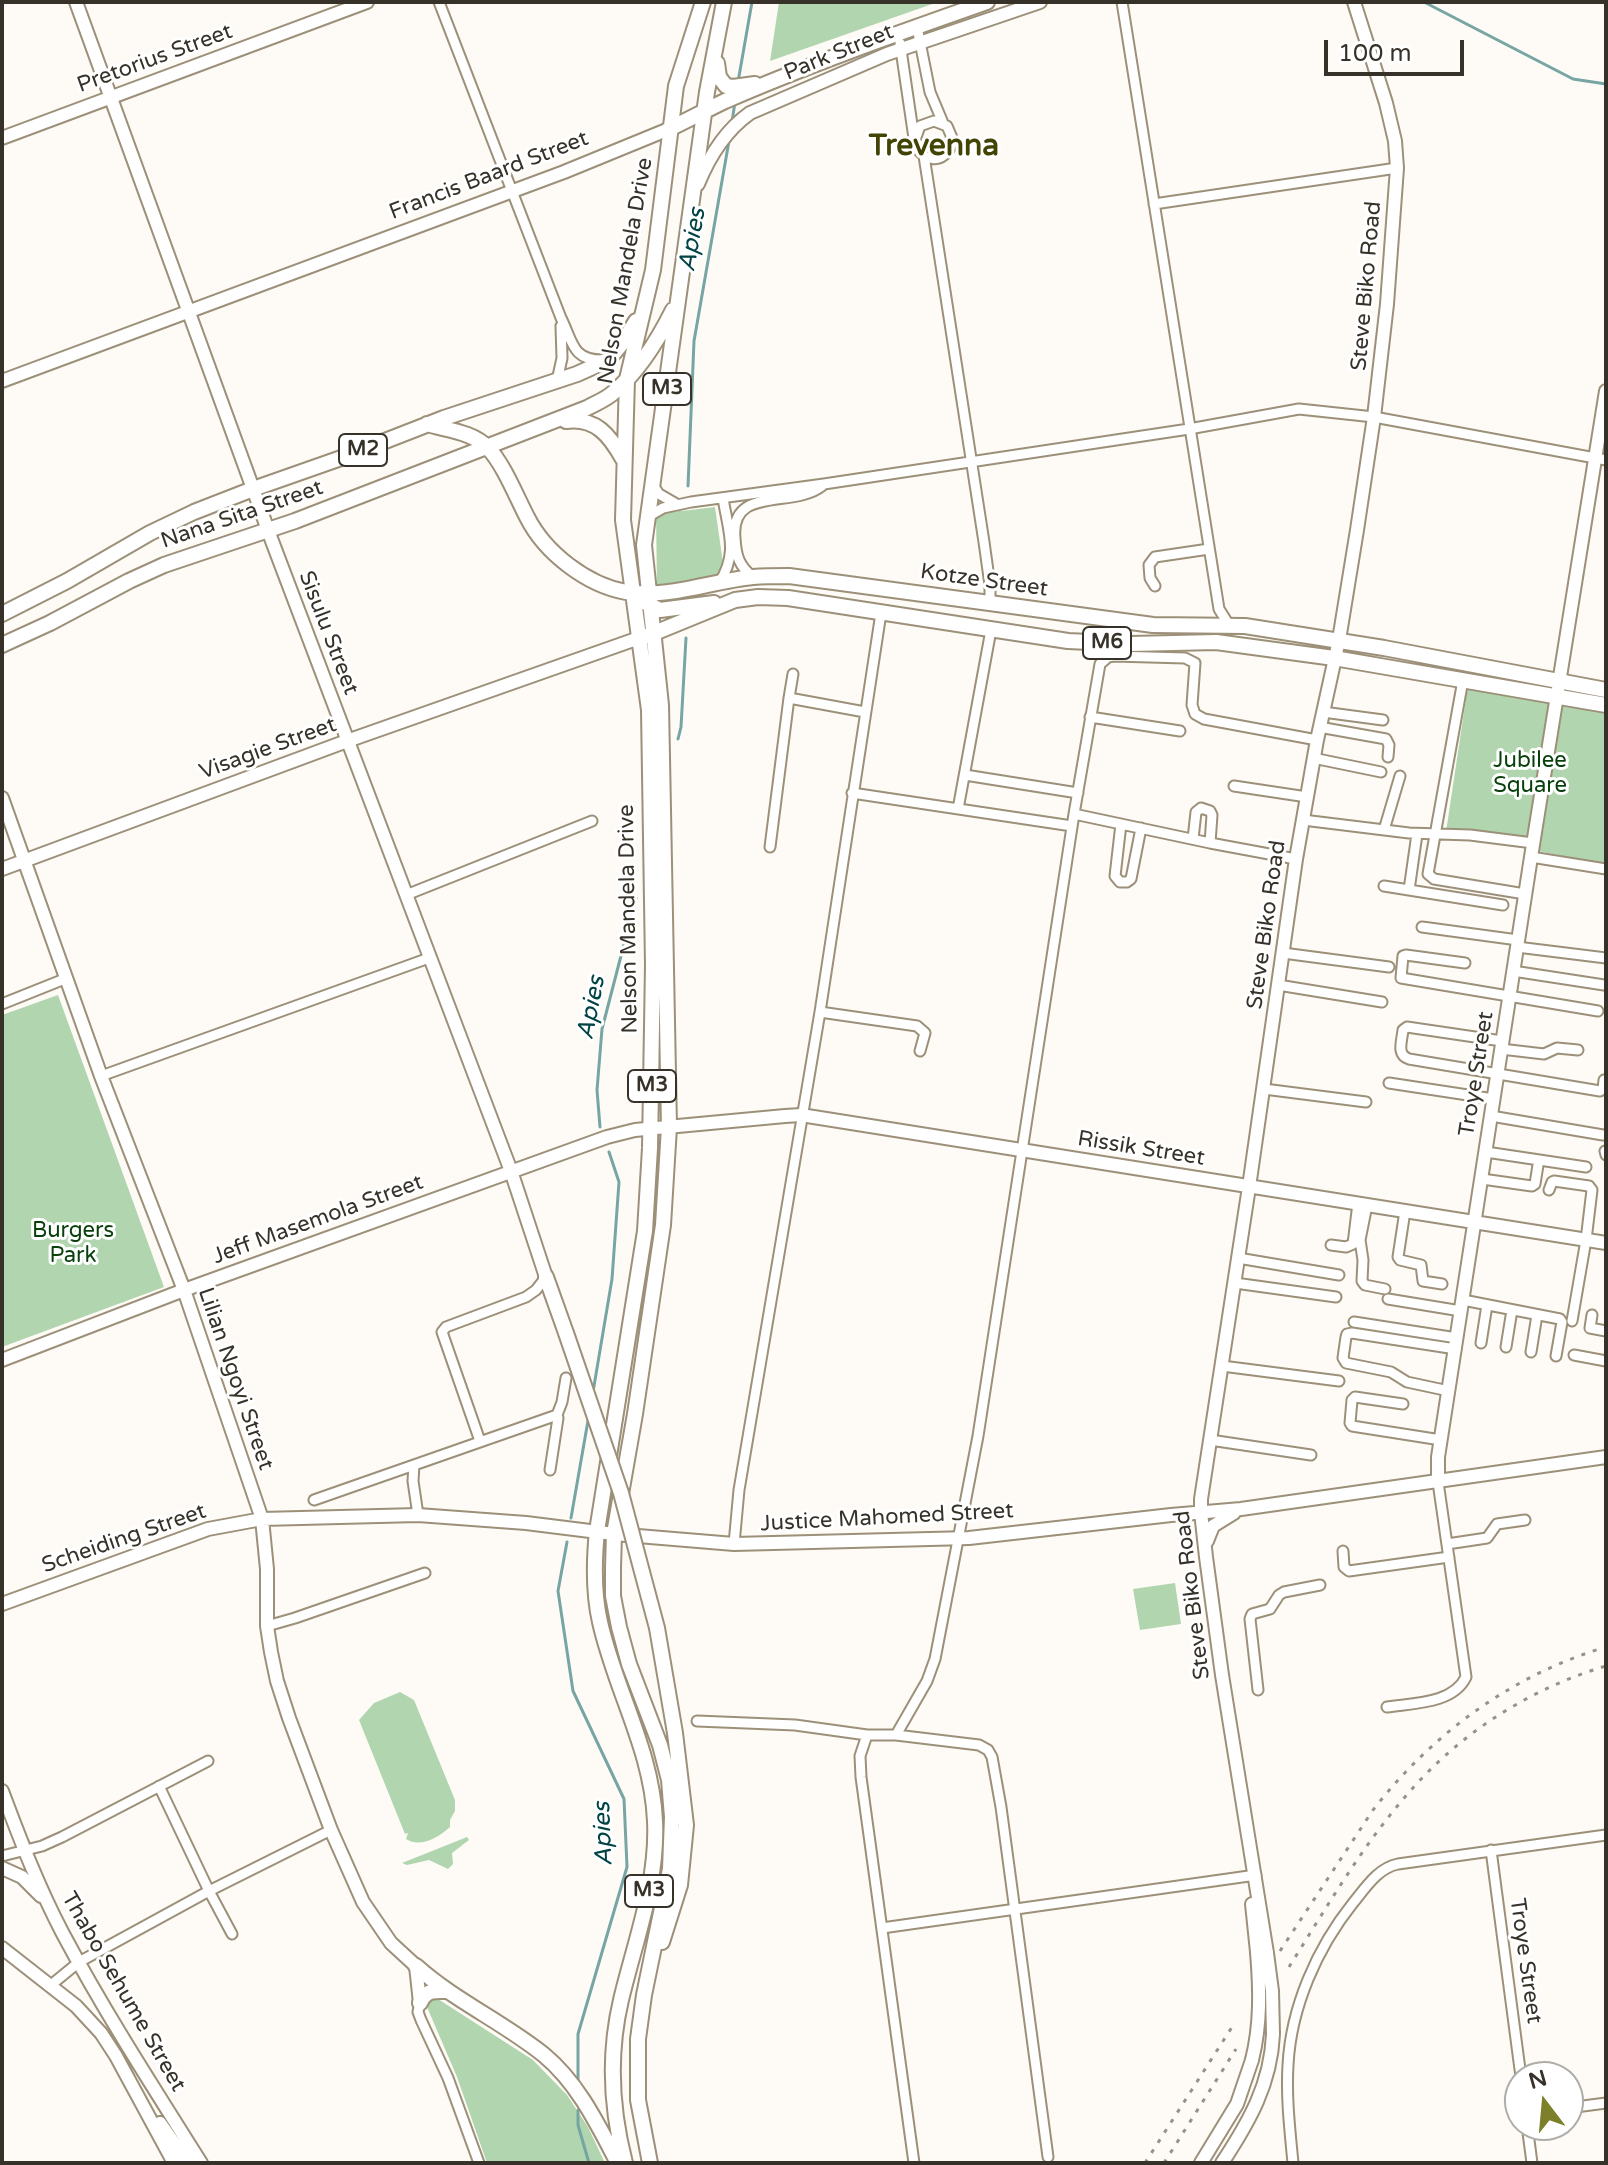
<!DOCTYPE html>
<html>
<head>
<meta charset="utf-8">
<style>
	body { margin:0 }
	#map { position:relative; width:1608px; height:2165px; overflow:hidden; background:#fefbf6; font-family:"Varela Round",sans-serif }
	canvas { display:block }
	.frame { position:absolute; inset:0; border:4px solid #373229; pointer-events:none }
	.north { position:absolute; left:1504px; top:2061px; width:80px; height:80px; box-sizing:border-box; background:#fff; border:2px solid #afada9; border-radius:50%; rotate:344deg; font-size:22px; font-weight:700; line-height:32px; text-align:center; color:#373229 }
	.north::after { content:''; display:block; margin:auto; width:28px; height:36px; background:#7c802a; clip-path:polygon(50% 0,100% 100%,50% 72%,0 100%) }
	.scale { position:absolute; left:1324px; top:40px; width:140px; height:36px; box-sizing:border-box; border:4px solid #373229; border-top:0; padding-left:10px; font-size:24px; line-height:28px; white-space:nowrap; color:#373229; -webkit-text-stroke:6px #fff; paint-order:stroke }
</style>
</head>
<body>
<div id="map">
<canvas width="1608" height="2165"></canvas>
<div class="frame"></div>
<div class="north">N</div>
<div class="scale">100 m</div>
</div>
<script>
const context = document.querySelector('canvas').getContext('2d');
context.lineJoin = 'round';
function paint(path, color) {
  context.fillStyle = color;
  context.fill(path, 'evenodd');
}
function strokePath(path, color, width, dash) {
  context.strokeStyle = color;
  context.lineWidth = width;
  context.lineCap = dash ? 'butt' : 'round';
  context.setLineDash(dash || []);
  context.stroke(path);
}
function write(font, color, halo, rows, align = 'center') {
  context.font = font + ' "Varela Round",sans-serif';
  context.lineWidth = 6;
  context.setLineDash([]);
  context.textBaseline = 'middle';
  context.strokeStyle = halo;
  context.fillStyle = color;
  for (const [text, x, y, turn = 0] of rows) {
    context.save();
    context.translate(x, y);
    context.rotate((+turn || 0) * Math.PI / 180);
    context.textAlign = isNaN(turn) ? turn : align;
    if (halo) context.strokeText(text, 0, 0);
    context.fillText(text, 0, 0);
    context.restore();
  }
}
const green = new Path2D(`
	M779,2H938L770,61Z
	M715,507L724,570L721,575L657,588L656,514Z
	M1468,685L1606,710V865L1446,832Z
	M58,995L164,1287L2,1347V1015Z
	M1175,1583L1181,1624L1140,1630L1133,1589Z
	M400,1692L414,1700L455,1800V1811L450,1820V1827C438,1838 420,1848 406,1839L408,1833L405,1834L359,1720L374,1703Z
	M467,1837L469,1840L452,1853L453,1864L448,1869L429,1860L407,1865L402,1863Z
	M438,1999L533,2060L567,2095L588,2127L605,2163H487L457,2077L427,2007L430,2001Z`);
const stream = new Path2D(`
	M1424,2L1573,79L1606,84
	M738,82L752,2
	M732,122L735,102
	M688,486L694,341L729,141
	M678,739L681,727L686,638
	M600,1127L597,1090L602,1029L636,898
	M593,1392L612,1279L619,1182L609,1152
	M571,1518L589,1415
	M567,1542L558,1591L573,1691L624,1799L627,1867L578,2034V2084
	M578,2110V2125L589,2163`);
const street = new Path2D(`
	M439,2L561,318C573,342 572,360 602,360
	M1122,2L1219,609L1229,625
	M917,27L930,92L943,123
	M900,43L915,145C926,166 948,162 953,140L947,126L934,121L920,126L915,140
	M924,156L984,542L990,585V604
	M1154,204L1397,168
	M557,381L562,358L561,326
	M653,485L659,494L678,505
	M649,516L663,508L691,502L824,484L1189,429L1299,409L1374,417L1606,460
	M753,577C739,566 736,556 735,538C730,485 793,509 822,486
	M719,583C739,553 728,531 723,498
	M1155,586L1150,578L1149,565L1155,557L1209,549
	M1463,680L1428,874L1434,879L1525,894
	M789,698L793,674
	M1323,712L1383,720
	M1090,717L1180,731
	M1319,727L1386,739L1389,745L1388,757
	M1313,758L1381,772
	M965,775L1078,793
	M1234,786L1307,797
	M852,793L1072,826
	M958,809L991,630
	M1074,814L1210,843L1296,859
	M1303,820L1409,833L1470,835L1533,843
	M1121,824L1115,876L1120,882H1127L1131,879L1141,828
	M1384,830L1400,776
	M1193,839L1196,812L1201,808L1210,811L1212,815L1210,843
	M770,847L789,698L865,712
	M1531,857L1606,869
	M1384,886L1503,905
	M1409,890L1417,834
	M406,895L592,821
	M1422,927L1518,940
	M1517,947L1606,958
	M1283,953L1389,967
	M1465,963L1406,955L1403,956L1401,978L1598,1011
	M1513,971L1604,985
	M1278,985L1382,1002
	M2,1004L67,978
	M820,1012L917,1026L925,1033L920,1051
	M1502,1041L1407,1027L1403,1030C1402,1041 1396,1055 1409,1059L1600,1091L1603,1089L1604,1080
	M1501,1049L1544,1054L1557,1048L1578,1050
	M101,1076L429,958
	M1389,1083L1494,1099
	M1264,1089L1366,1102
	M1491,1116L1603,1135
	M1605,1151L1606,1155
	M1486,1152L1586,1167
	M1482,1179L1532,1186L1535,1184L1538,1165
	M1549,1190L1552,1182L1554,1181L1589,1186L1592,1190L1586,1240L1572,1321
	M1367,1205L1360,1240L1363,1260L1362,1281L1365,1285L1385,1289
	M1405,1211L1398,1257L1400,1260L1421,1265L1423,1281L1442,1284
	M1331,1245L1346,1247L1353,1244L1358,1203
	M1238,1258L1339,1275
	M1235,1283L1336,1297
	M1388,1299L1461,1311
	M1463,1300L1560,1319L1562,1322L1556,1356
	M1592,1315L1590,1328L1606,1331
	M1354,1322L1457,1338
	M1481,1343L1487,1305
	M1506,1347L1512,1310
	M1531,1352L1537,1315
	M1574,1355L1606,1361
	M1222,1366L1339,1381
	M1449,1391L1407,1382L1391,1372L1346,1363L1343,1358L1346,1337L1347,1334L1352,1333L1456,1349
	M1403,1404L1355,1397L1352,1400L1350,1423L1352,1426L1441,1440
	M1210,1440L1311,1455
	M480,1441L442,1332L446,1327L526,1297L536,1290L546,1277
	M414,1465L413,1481L418,1515
	M550,1470L558,1418L557,1415L562,1402L566,1378
	M314,1500L557,1415
	M734,1544L739,1490L820,1012L881,613
	M1447,1544L1487,1538L1497,1524L1525,1520
	M1343,1551L1344,1567L1349,1571L1449,1557
	M267,1626L295,1618L425,1573
	M1258,1690L1250,1619L1252,1614L1270,1609L1279,1595L1284,1592L1320,1585
	M1387,1707C1413,1703 1453,1704 1466,1677L1438,1482
	M697,1721L795,1725L867,1735H896L979,1745L988,1750L992,1757L1001,1807L1048,2157
	M867,1735L860,1756L861,1777L914,2163
	M896,1735L927,1681L935,1659L978,1436L1074,814L1100,664L1108,657L1114,656L1185,658L1195,663L1192,705L1195,714L1204,719L1317,740
	M159,1786L209,1891L232,1934
	M1491,1850L1521,2077
	M2,1856L42,1846L62,1837L208,1761
	M882,1928L1256,1875
	M51,1985L79,1962L209,1891L331,1830
	M420,2003L418,2012L421,2020L448,2078L479,2163
	M1568,2108L1606,2103
	M1527,2125L1532,2163
	M1293,2163C1290,2131 1286,2098 1288,2065C1291,2007 1317,1948 1353,1903C1366,1887 1378,1868 1398,1864L1606,1835`);
const secondary = new Path2D(`
	M76,2L272,541L511,1171L546,1277
	M2,138L367,2
	M698,184C709,157 726,130 750,113L887,54L1040,2
	M2,381L564,172L669,129
	M2,798L101,1076L184,1290L262,1519L267,1569V1626L271,1652L277,1681L289,1718L331,1830L363,1902L391,1943L416,1966L420,2003
	M2,869L347,741L639,638
	M2,1360L184,1290L607,1137L635,1130L785,1116L801,1115L1606,1243
	M1438,1482V1457L1531,857L1606,391
	M1207,1541L1213,1526L1234,1513
	M2,1604L208,1529L262,1519L418,1515L526,1523L614,1534L734,1544L969,1538L1171,1515L1241,1509L1606,1457
	M2,1791C20,1839 38,1886 62,1932C104,2011 153,2087 201,2163
	M2,1868L22,1877L41,1896
	M1252,1904L1257,1952
	M2,1948L76,2006L101,2033L116,2056L174,2163
	M1267,1953L1222,1675L1206,1557L1201,1512V1499L1249,1187L1296,859L1317,740L1339,640L1357,530L1374,417L1387,304L1397,168L1395,141L1386,103L1354,2
	M160,2123L188,2163
	M1201,2163L1237,2104L1252,2060
	M1222,2163C1249,2122 1271,2084 1273,2034`);
const primary = new Path2D(`
	M717,63L719,77L726,86L733,87L755,84
	M669,129C688,120 706,110 725,101C810,64 899,33 987,2
	M566,421C596,417 610,436 623,459
	M427,424C447,430 473,432 488,448C503,463 517,498 527,517C545,553 587,585 626,592C668,599 711,581 753,577C765,576 777,576 789,576L1153,625L1245,626L1384,648L1606,690
	M646,603L660,610L714,603
	M2,614L67,581L150,533L194,512L253,489L344,457L444,418L577,374L608,360L624,341L636,321
	M647,636L735,600L758,597L788,598L1068,641L1131,644L1216,642L1334,658L1606,705
	M2,645L50,623L129,581L164,565L295,521L587,408C596,403 607,399 614,392C640,370 658,340 673,310
	M546,1277L566,1333
	M657,1628L675,1733L686,1825L680,1885L662,1942
	M416,1966C455,2001 503,2022 544,2055C578,2083 598,2125 618,2163
	M420,2003C426,1989 435,1991 448,1991
	M625,2163C611,2109 608,2055 621,2000C635,1941 658,1882 655,1821C652,1750 615,1690 600,1622C593,1592 594,1561 597,1531L645,1231L650,1148L653,965L649,710L623,520L627,379L653,270L676,86L703,2
	M650,2163L638,2100V2039L644,1995L670,1869L672,1817L669,1780L660,1745L629,1664L619,1627L613,1596V1568L614,1534L635,1414L663,1225L669,1127L661,705L644,545L707,92L724,2`);
const rail = new Path2D(`
	M1280,1951L1373,1810C1433,1733 1512,1675 1606,1647
	M1289,1967C1330,1902 1370,1832 1424,1776C1473,1725 1538,1686 1606,1666
	M1145,2163L1232,2027
	M1164,2163L1236,2049`);
const secondaryBridge = new Path2D(`
	M1267,1953L1272,1991L1273,2034
	M1252,2060C1261,2024 1260,1989 1257,1952`);
const primaryBridge = new Path2D(`
	M566,1333L621,1493L657,1628`);
const shields = [
	[667,389,48],
	[363,450,48],
	[1107,643,48],
	[652,1086,48],
	[649,1891,48]
];
const shieldNames = [
	["M3",667,389],
	["M2",363,450],
	["M6",1107,643],
	["M3",652,1086],
	["M3",649,1891]
];
const streetNames = [
	["Park Street",839,53,-22],
	["Pretorius Street",155,59,-20],
	["Francis Baard Street",489,176,-21],
	["Nelson Mandela Drive",626,271,-80],
	["Steve Biko Road",1367,286,-85],
	["Nana Sita Street",242,515,-19],
	["Kotze Street",984,581,8],
	["Sisulu Street",328,633,69],
	["Visagie Street",268,749,-20],
	["Nelson Mandela Drive",629,919,-91],
	["Steve Biko Road",1267,925,-82],
	["Troye Street",1477,1074,-81],
	["Rissik Street",1141,1149,9],
	["Jeff Masemola Street",318,1220,-20],
	["Lilian Ngoyi Street",235,1379,71],
	["Justice Mahomed Street",887,1518,-3],
	["Scheiding Street",124,1539,-19],
	["Steve Biko Road",1193,1595,-97],
	["Troye Street",1525,1961,82],
	["Thabo Sehume Street",123,1992,60]
];
const parkNames = [
	["Jubilee",1530,761],
	["Square",1530,786],
	["Burgers",73,1231],
	["Park",73,1256]
];
const waterNames = [
	["Apies",693,240,-80],
	["Apies",592,1008,-79],
	["Apies",604,1834,-92]
];
const districtNames = [
	["Trevenna",934,147]
];
paint(green, '#b1d6af');
strokePath(stream, '#76a5a4', 3);
strokePath(street, '#9c9079', 13);
strokePath(secondary, '#9c9079', 16);
strokePath(primary, '#9c9079', 18);
strokePath(street, '#fff', 9);
strokePath(secondary, '#fff', 12);
strokePath(primary, '#fff', 14);
strokePath(rail, '#96928b', 3, [4, 8]);
strokePath(secondaryBridge, '#9c9079', 16, []);
strokePath(primaryBridge, '#9c9079', 18, []);
strokePath(secondaryBridge, '#fff', 12);
strokePath(primaryBridge, '#fff', 14);
for (const [x, y, w] of shields) {
  const box = new Path2D();
  box.roundRect(x - w / 2, y - 16, w, 32, 6);
  context.fillStyle = '#fff';
  context.fill(box);
  strokePath(box, '#373229', 2);
}
write('bold 20px', '#373229', null, shieldNames);
write('22px', '#373229', '#fff', streetNames);
write('22px', '#09410c', '#fff', parkNames);
write('italic 24px', '#004345', '#fff', waterNames);
write('bold 30px', '#424404', '#fff', districtNames);
</script>
</body>
</html>
